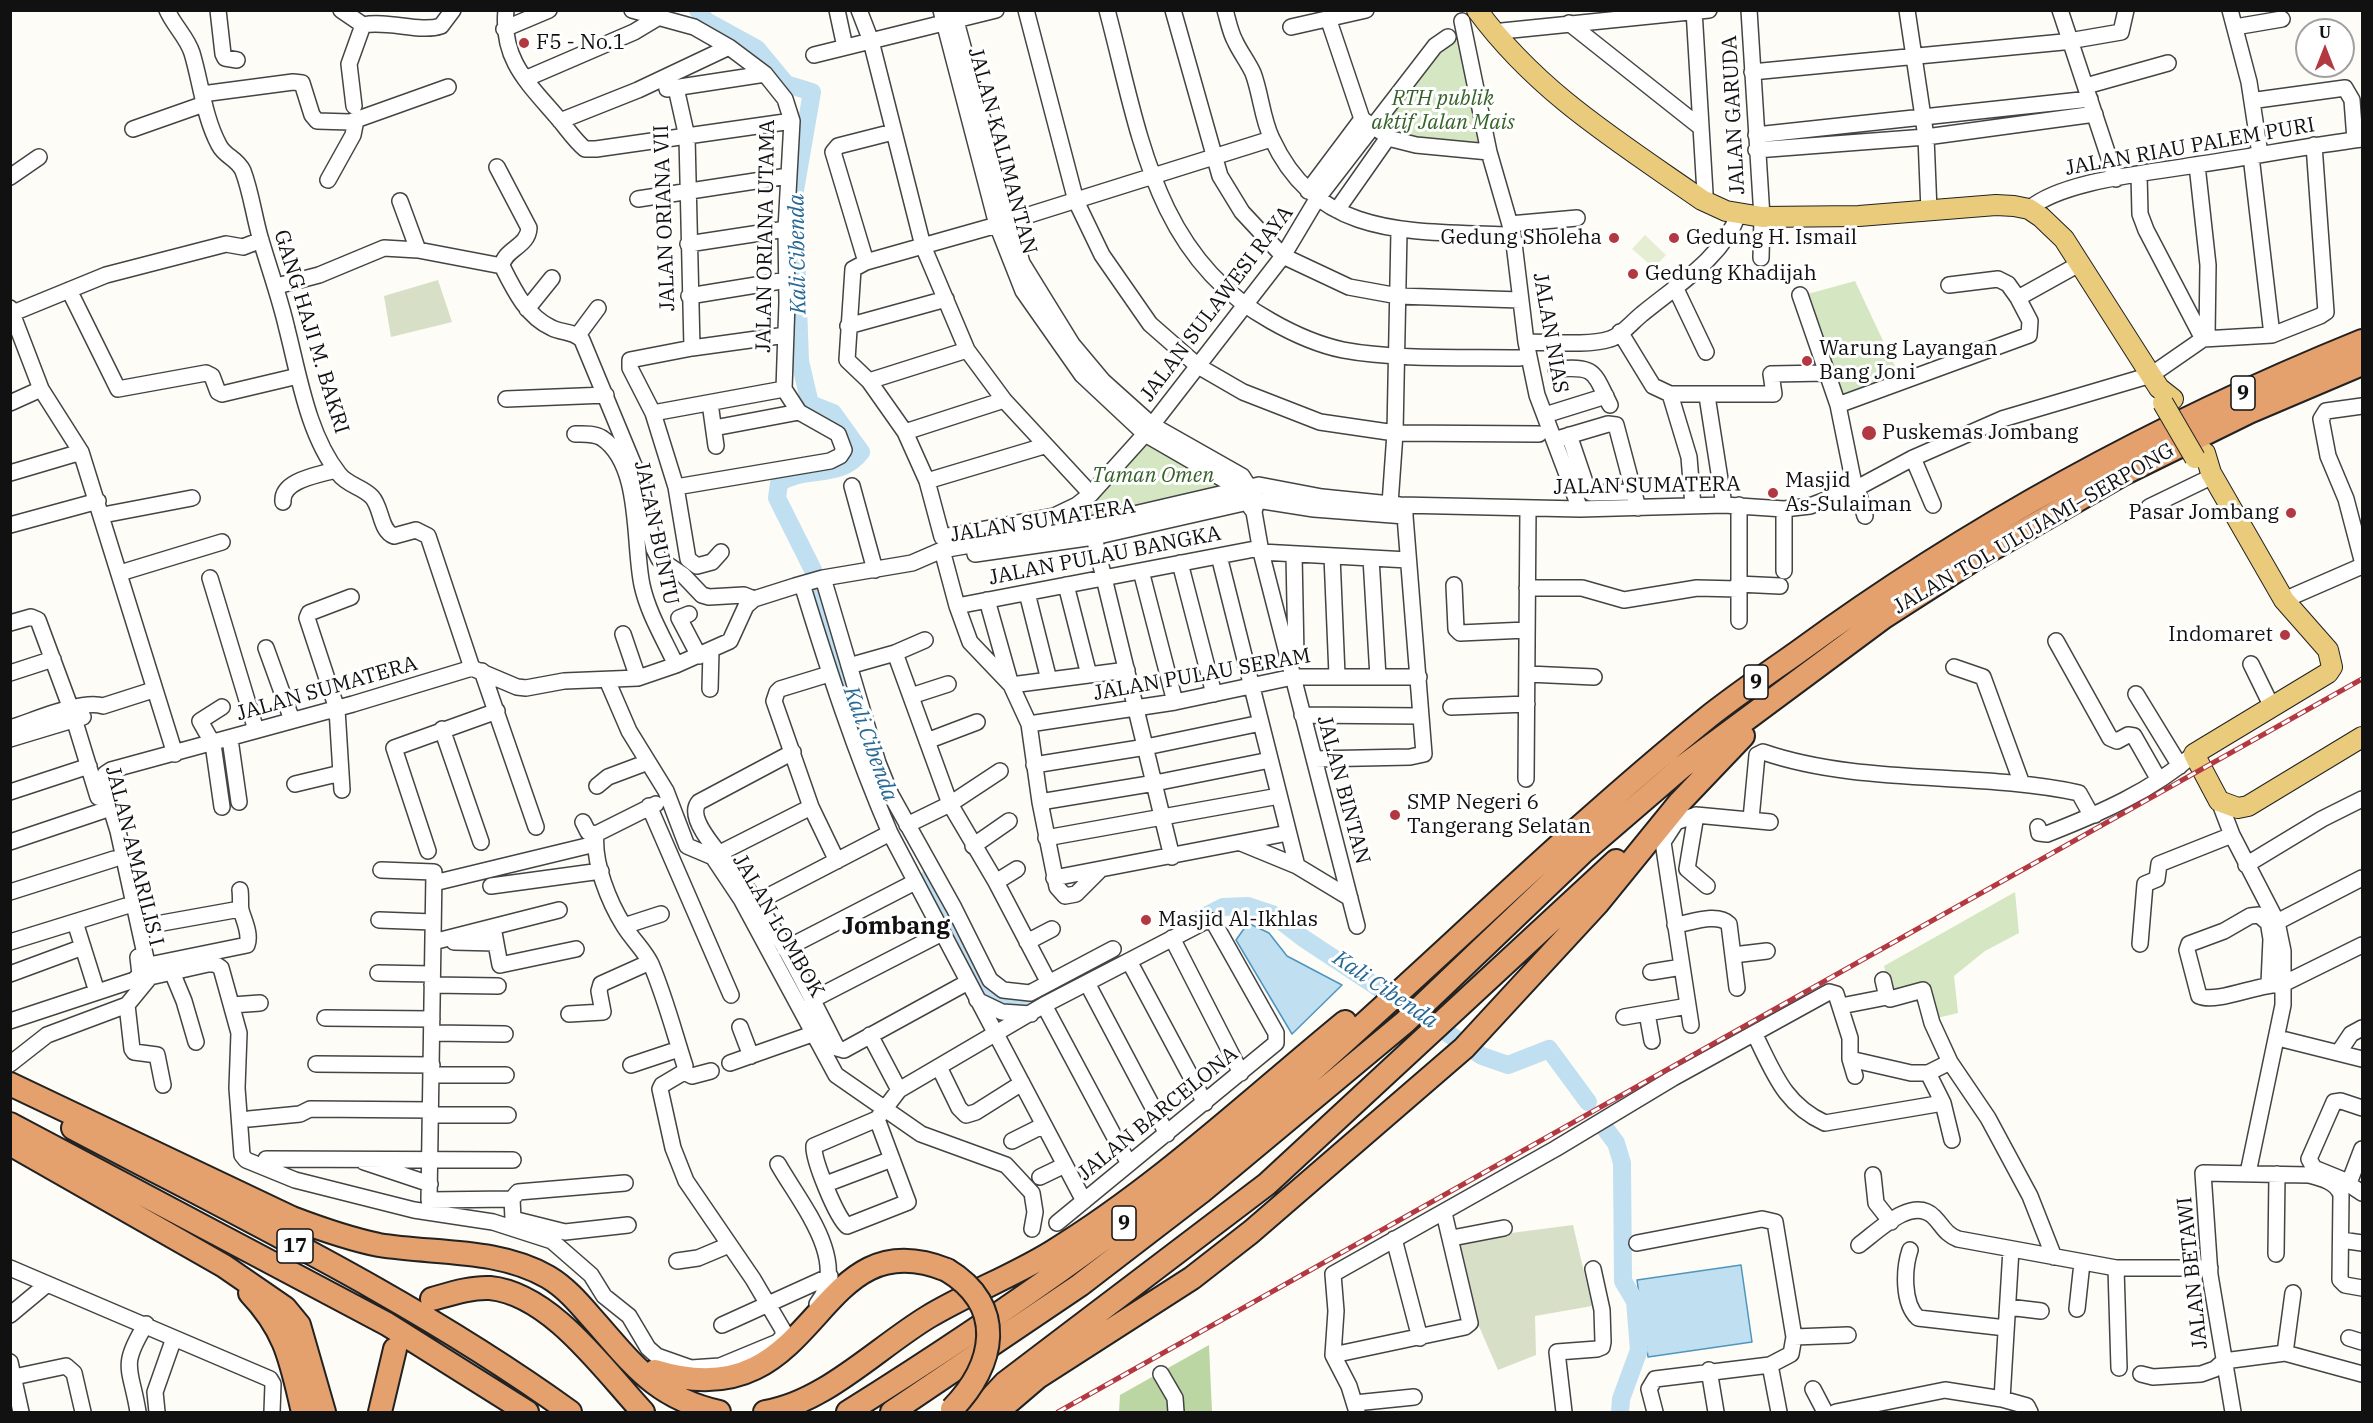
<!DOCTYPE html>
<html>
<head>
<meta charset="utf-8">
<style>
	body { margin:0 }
	#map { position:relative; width:2373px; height:1423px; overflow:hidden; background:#fefcf6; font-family:"IBM Plex Serif",serif }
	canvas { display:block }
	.frame { position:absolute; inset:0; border:12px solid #111; pointer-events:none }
	.north { position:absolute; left:2295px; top:18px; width:60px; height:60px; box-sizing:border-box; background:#fff; border:2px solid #a0a0a0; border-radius:50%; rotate:0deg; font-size:16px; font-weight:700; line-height:24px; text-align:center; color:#111 }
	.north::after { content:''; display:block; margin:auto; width:21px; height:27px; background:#b23841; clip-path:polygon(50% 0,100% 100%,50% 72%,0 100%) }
</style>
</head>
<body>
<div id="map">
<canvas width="2373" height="1423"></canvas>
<div class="frame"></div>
<div class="north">U</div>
</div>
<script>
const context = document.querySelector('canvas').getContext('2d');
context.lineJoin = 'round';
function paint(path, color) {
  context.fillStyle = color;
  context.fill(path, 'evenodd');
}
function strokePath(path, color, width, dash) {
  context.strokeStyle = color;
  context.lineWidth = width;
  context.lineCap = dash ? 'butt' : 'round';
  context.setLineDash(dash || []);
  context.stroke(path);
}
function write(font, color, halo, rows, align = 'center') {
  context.font = font + ' "IBM Plex Serif",serif';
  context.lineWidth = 6;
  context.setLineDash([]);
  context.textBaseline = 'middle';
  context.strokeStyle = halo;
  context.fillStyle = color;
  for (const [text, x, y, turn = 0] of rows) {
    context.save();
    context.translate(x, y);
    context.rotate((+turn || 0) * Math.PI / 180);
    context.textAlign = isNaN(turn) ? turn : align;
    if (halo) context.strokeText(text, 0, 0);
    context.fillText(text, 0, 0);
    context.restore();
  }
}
const green = new Path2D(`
	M1462,21L1489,152L1380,131Z
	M1855,281L1900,377L1839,397L1804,295Z
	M1145,434L1239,490L1091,524V494Z
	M2015,892L2019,933L1985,951L1954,976L1958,1013L1933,1019L1923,987L1891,994L1884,966Z`);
const forest = new Path2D(`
	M1209,1345L1212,1412H1119L1120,1395Z`);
const cemetery = new Path2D(`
	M438,280L452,322L391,337L384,296Z
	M1573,1225L1592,1306L1535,1316L1536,1355L1498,1370L1475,1317L1457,1240Z`);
const pitch = new Path2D(`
	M1645,235L1666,255L1654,268L1632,249Z`);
const water = new Path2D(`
	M1248,923L1269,933L1287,956L1342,985L1292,1034L1236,940Z
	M1741,1265L1752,1342L1648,1357L1637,1280Z`);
const river = new Path2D(`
	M698,10L706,21L757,49L786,84L812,92L794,196L800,361L810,404L833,413L861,452C840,480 805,465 779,483L777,498L813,570L850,693
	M929,878L988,989L1006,1000L1026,1003L1042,1001L1057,993
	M1188,925L1223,907L1248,906L1272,914L1303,938L1482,1056L1508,1065L1549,1049L1588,1102
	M1604,1127L1616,1143L1622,1163L1623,1281L1635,1301L1639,1350L1621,1399L1620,1412`);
const minor = new Path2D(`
	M167,10C174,26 187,37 192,53C201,83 204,117 219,145C225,157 237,158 243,171C251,192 254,216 260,237C269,268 280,298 287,329C299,376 308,435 339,474C347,485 363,487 372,497C382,508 380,531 394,536L416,530L428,536L472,668
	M218,10L223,54L225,58L237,60
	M341,10L363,25C388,20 420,33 441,26L453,10
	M506,10C501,59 527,82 557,117C566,127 574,140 585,149H596L792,121
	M632,10L694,27L729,47L765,74L785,99L792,121L786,229L787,302L784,389L799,412L838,434L844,450L840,456L830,461L676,487
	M837,10L845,47
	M859,10L871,41L923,246L967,350L1004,400L1091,494
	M941,10L997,225L1023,291L1082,375L1145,434L1235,486L1254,512
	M953,10L1022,263L1072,344L1103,381L1152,425L1242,476L1257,500L1254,512L1261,552L1357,926
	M1026,10L1076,201L1102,255L1150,324L1198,366L1243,392L1320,422L1395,433L1539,434
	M1107,10C1139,129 1153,256 1271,321C1292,333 1319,345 1343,350C1396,360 1465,357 1520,358
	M1173,10L1220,176L1242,212L1283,256L1349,287L1398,296L1520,300
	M1225,10C1228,20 1230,32 1235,41C1240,52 1248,62 1253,73C1261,94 1262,119 1272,139C1318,239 1411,231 1505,235
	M1694,10L1705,193L1702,200
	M1749,10L1762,217L1761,258
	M1907,10L1926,137L1929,211
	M2060,10L2116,179
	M2230,10L2249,82L2260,154
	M1328,18L1362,119L1392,139L1416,145L1489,152
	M1462,21L1489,152L1513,235L1526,342L1537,395L1580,509
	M1569,23L1699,126
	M1291,27L1366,10
	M2235,27L2282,19
	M504,29L549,10
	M1495,34L1502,31L1709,10
	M814,55L996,10
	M1752,72L2063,42L2121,32L2126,10
	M525,79L634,32L659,17
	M2086,86L2168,63
	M676,88L687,137L692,348
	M667,89L765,74
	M202,94L293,82L302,83L312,115L317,121L350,122L448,87
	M2257,100L2345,88L2352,100L2355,140
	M354,106L349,64L363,25
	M560,121L638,90L729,47
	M133,129L204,104
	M1756,135L2090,99
	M1271,139L997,225L866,262L853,269L847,360L869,381L905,432L927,481L942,537L1054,516L1077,505L1091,494L1145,434L1283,256L1317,199L1435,46L1448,37
	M1756,150L1926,137L2095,114
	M2251,156L2272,335
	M2197,165L2208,265L2207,337
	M497,167L529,228C528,247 504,249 502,266C514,290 527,317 552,328C562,333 574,331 582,340L640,480L654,549L659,559L683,575L702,595L709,597L744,595L754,599
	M2139,174L2140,214L2146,230L2203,339
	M10,177L39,157
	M328,180L353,135L356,120
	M1308,191L1362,119
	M638,199L788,176
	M400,201L418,250
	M2029,209C2063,180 2150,173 2195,165C2251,157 2306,146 2362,139
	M1337,210L1389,136
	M1510,224L1577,218
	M688,244L786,229
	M866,262L833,152L838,146L893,132
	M1949,285L1998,279L2008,284L2018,298L2081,263
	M277,286L319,275L384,248L418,250L502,266
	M1675,287L1706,352
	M69,290L118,389L206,373L212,376L218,392L222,394L298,376
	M1800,295L1827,373
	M689,296L787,280
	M10,308L41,389L81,452L175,754
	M527,309L552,278
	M13,313L106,275L226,244L243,247L261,240
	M848,326L946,299
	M1620,332L1653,386L1670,394H1774L1771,374L1827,373L1838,405L1855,489
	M578,335L598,308
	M1526,342C1550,342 1588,346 1610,339C1621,336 1633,321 1642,314C1676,286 1723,257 1738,215
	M1556,369C1596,366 1593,371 1610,405
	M869,381L967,350
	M1670,394L1689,457L1693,506
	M1707,396L1724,505
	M506,399L606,395
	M10,403L41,389
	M710,403L716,446
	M1838,405L2029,335L2030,321L2018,298
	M2362,406L2326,411L2321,419L2328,456L2346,499L2362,560
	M653,413L784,389
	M1545,415L1606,396
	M714,428L799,412
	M905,432L1004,400
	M575,434C583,434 594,433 602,438C642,465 633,543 642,585C648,613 664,639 676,665
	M1569,435L1588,491L1591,493L1635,492
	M1554,440L1608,424L1616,425L1638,508
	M1913,458L1933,505
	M10,473L81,452
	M927,481L1044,446
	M852,486L875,570
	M1857,488L1865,516
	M283,502C281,480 319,475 335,470
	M1390,504L1395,433L1399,231
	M1739,505V621
	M2149,507L2213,476
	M1784,509V571
	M103,515L192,498
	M10,525L98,501
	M1094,537L1172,857
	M942,550L957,606L970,642L1011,685L1029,724L1040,802L1057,887L1065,896L1076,894L1099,871
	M721,552L712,562L697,566L688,559L676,487L653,413L630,368V360L692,348L786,335
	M1261,552L1408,560
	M975,554L1094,537L1257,500L1314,509L1405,516V509
	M1219,556L1297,866
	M1332,556L1337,675
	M1371,558L1378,677
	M1180,563L1214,694
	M1141,571L1175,702
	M120,573L222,542
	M210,578L256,730
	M823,578L878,763L891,795L954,908L990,980L1003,990L1030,993L1113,949
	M802,584C828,669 855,752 890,833L1084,1201
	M1738,584L1780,586
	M1066,585L1089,675
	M1454,585L1456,629L1460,633L1526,630
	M1527,588H1582L1624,600L1697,588L1738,589
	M1027,593L1049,680
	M987,600L1011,685L1127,670
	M2284,600L2362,566
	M957,606L1260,548
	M689,614L679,618L699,656
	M10,623L31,617L38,620L71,709L98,797
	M623,634L638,678
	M2056,641L2110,738L2117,741L2128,735L2134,736L2159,780
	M266,648L292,720
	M895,653L950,804L996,882L1049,983
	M1290,663L1296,656L1294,554
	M2251,664L2272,707
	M849,666L895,653L925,640
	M1954,667L1983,677L2022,784
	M482,671L536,827
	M10,673L53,659
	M829,674L780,689L777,692L774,701L811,807L837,861
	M1528,674L1594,677
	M607,680L629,731L666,791L687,846L713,857L741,899L836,1075L921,1134L1006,1165L1032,1193L1035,1212L1032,1229
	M710,689L711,651
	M2136,694L2180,766
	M911,696L948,684
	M1451,707L1527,704
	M1302,715L1421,716
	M1029,724L1175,702L1293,677H1419
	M10,728C33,721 82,699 103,706L153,690
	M442,729L481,842
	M10,739L83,717
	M230,739L239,802
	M927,741L977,722
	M793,752L699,802C683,820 730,864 740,879C779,930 808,991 837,1048L844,1050L968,982
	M1314,759L1410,757L1424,754L1405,516
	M1034,765L1146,747L1261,723
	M1526,779L1528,508
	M295,784L341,773
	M597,786L608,777L648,762
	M342,790L337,709L307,618L309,613L351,597
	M10,792L89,766
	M2219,801L2232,835L2277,922L2283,951V1005L2248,1173
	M1040,802L1155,783L1270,760
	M649,806L731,995
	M222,807L213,744L200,721L222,707
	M1696,815L1687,869L1707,886
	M1751,819L1757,755L1763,752C1862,786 1977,771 2079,793L2089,811L2095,815
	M583,822L588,832L596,834
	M907,825L950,804L1000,771
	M2038,827L2039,833L2047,834C2098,814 2152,791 2194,754
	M596,834C593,863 609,902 624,926C632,939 645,951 651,964C665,997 674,1032 685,1066L684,1072
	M596,834L656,804
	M1046,838L1279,796
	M10,842L102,811
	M1241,843L1297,866L1350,898
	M973,846L1009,821
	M428,851L394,748L497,711
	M718,854L811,807
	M2246,865L2322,819L2362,799
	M381,870L434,872L429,1200L512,1199L518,1192L625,1183
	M1054,878L1288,833
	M996,882L1017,869
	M434,883L595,844
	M491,886L601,871
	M10,892L114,859
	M757,902L890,833
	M379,920L433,922
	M75,922L97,992
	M2277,922L2362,878
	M2268,923L2259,915L2250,916L2224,931L2189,944L2187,950L2199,996C2217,1004 2260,983 2283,984L2362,945
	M1675,925C1690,923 1717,912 1729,924L1737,988
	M624,926L661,914
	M140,927L240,909
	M493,927L500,965L576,949
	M2269,927L2271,939L2269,983
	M1172,938L1241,1073
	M10,942L126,906
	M433,942L559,910
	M454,942L496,943
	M1027,942L1052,929
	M2140,944L2145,884L2157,879L2159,864L2232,835
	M785,949L915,882
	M1733,955L1767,951
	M1129,961L1205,1103
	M149,965L247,945C251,934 244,921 241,910C240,906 241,897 240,890
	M172,972L184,1001L196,1042
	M1651,972L1682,967
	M378,973L432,974
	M10,974L83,947
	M150,977L208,964H215L221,968L239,1033L237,1088L242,1155L246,1160L295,1180L414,1210L493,1222L552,1241L591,1275L604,1296L629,1316L648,1348L657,1356L691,1368L720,1366L778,1342L783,1336V1330L753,1279L686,1181L673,1148L660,1089L662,1085L684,1072
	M1883,980L1887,997
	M1087,983L1167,1134
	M432,985L498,986
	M812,1000L942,933
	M977,1000L1002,1012L1031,1014
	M127,1005L132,1049L134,1052L157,1055L163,1085
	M232,1005L260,1003
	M1044,1005L1129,1164
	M1841,1006L1887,997L1890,999L1923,990L1932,1023L1950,1062L1988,1118L2030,1196L2054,1257
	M1647,1013L1652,1041
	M569,1014L603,1012L599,991L601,984L650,962
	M1624,1017L1688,1006
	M325,1018L432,1019
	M10,1021L134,980L140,975L138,957
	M1691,1025L1663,842L1676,822L1696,815L1770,822
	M740,1027L751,1056
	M432,1033L505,1034
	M870,1035L899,1090
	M1755,1035C1774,1073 1784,1104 1825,1123L1943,1103
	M2278,1038L2362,1059
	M2339,1052L2351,1034L2362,1028
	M1850,1059L1911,1073H1928L1950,1062
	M730,1063L815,1033
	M10,1064L47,1035L127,1005L150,977L118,831L103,782L105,774L111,770L353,704L472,668L517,687L526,688L564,681L638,678L676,665L730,641L746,606L754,599L795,586L823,578L912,563L942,550L1091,524L1259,485L1322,497L1400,505L1580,509L1724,505L1784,509L1810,506L1857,488L1913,458L2002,419L2151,375L2203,339L2272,335L2320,316L2326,312L2314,145
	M316,1064L432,1065
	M631,1065L679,1049
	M939,1067L959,1108L966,1115L976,1112L1022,1083
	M684,1072L692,1076L711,1071
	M1928,1073L1943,1103L1952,1140
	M431,1075H506
	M2362,1108L2341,1101L2334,1102L2309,1159L2314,1168L2341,1179L2362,1193
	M430,1115H508
	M249,1119L300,1114L310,1109L431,1110
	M877,1119L899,1090L1044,1005L1204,922L1213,921L1276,1033V1043L1057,1223
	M877,1119L908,1202L847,1226C836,1216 813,1160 814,1146Z
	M1012,1141L1044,1125
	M266,1159L513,1160
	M364,1162L430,1184
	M778,1164C800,1203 851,1262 817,1304
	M1873,1175L1876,1203L1891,1222
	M1040,1177L1065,1165
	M2349,1183L2362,1149
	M826,1184L892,1159
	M512,1199L513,1219L565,1232L628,1225
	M1452,1238L1504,1228
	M1394,1239L1420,1338
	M2341,1240L2362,1243
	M1637,1243L1762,1219L1775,1222L1794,1337L1791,1354L1770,1365L1655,1379L1649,1389L1655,1412
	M1859,1245C1877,1232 1912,1195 1934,1217C1943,1226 1945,1234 1958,1239L2116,1268H2210
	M1910,1250C1904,1268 1902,1303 1918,1318L2006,1328
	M2276,1254L2277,1174
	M677,1261L698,1258L729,1245
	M10,1268L270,1379L273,1384L272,1412
	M2116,1268L2119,1368
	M2008,1307L2041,1311
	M2077,1309L2082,1263
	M10,1315L46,1285
	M722,1325L830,1276
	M1794,1337L1848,1335
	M2349,1338L2362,1342
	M2285,1353L2293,1293
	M1333,1355L1465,1327L1470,1323L1444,1213
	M10,1362L21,1412
	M1770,1365L1779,1412
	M1709,1370L1716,1412
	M1161,1374L1175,1398L1176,1412
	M2141,1374L2153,1377L2201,1374L2215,1369L2224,1361L2285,1353L2362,1374
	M14,1377L66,1366L74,1373L83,1412
	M1813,1389L1825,1412
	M2002,1399L2011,1249
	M1355,1403L1414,1397
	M138,1412C131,1367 119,1368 146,1324
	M157,1412L155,1392L174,1338
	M1357,1412L1349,1386L1333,1355L1336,1311L1333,1274L1555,1149L1673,1078L1829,992L1836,994L1850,1038V1059L1855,1076
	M1564,1412L1557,1352L1597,1349L1602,1347L1603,1342L1602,1310L1593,1269
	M1836,1412L1945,1390L2002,1399L2027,1406L2030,1412
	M2233,1412L2210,1275L2203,1173L2309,1175C2321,1178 2337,1182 2341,1195L2340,1280L2345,1285L2362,1288`);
const major = new Path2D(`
	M1477,10C1538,93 1619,142 1702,200L1726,211L1762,217L1859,216L1996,205L2014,206L2029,209L2041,217L2064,239L2159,388L2173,399
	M2205,453L2211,473L2284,600L2328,650L2332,667L2328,673L2194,754L2219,801L2238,808L2248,806L2362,737`);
const highway = new Path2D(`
	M10,1084L292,1218C321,1229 349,1239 379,1245C434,1254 498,1248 548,1277C565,1287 578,1302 591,1317C633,1364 654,1397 719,1412
	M10,1124L387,1324L527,1412
	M73,1128C241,1217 415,1300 570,1412
	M10,1144L224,1266L285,1308L299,1325L324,1412
	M250,1293C287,1332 291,1362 303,1412
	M432,1299C450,1294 471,1287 490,1288C551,1294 604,1370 643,1412
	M655,1371C823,1423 810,1215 947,1270
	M380,1412L395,1349
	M765,1412C824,1403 877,1348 928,1317C968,1293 1013,1276 1052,1252C1158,1187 1250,1100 1345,1022
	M848,1412C998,1318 1146,1215 1280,1099C1424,974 1559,838 1707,718C1736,695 1767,674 1798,652C1973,524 2162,422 2362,341
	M892,1412L1080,1285L1201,1192L1405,1022L1582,853L1682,767L1884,617L1973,560L2123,474L2249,412L2362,364
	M978,1412L1005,1383L1267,1184L1616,861
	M997,1412L1038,1377L1192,1278L1251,1232L1464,1048L1597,904L1680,802L1743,736`);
const rail = new Path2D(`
	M1058,1412L2362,679`);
const majorBridge = new Path2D(`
	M2163,403L2195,458`);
const highwayBridge = new Path2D(`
	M947,1270C1007,1306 995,1365 952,1409`);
const markers = [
	[524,43,6,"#b23841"],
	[1614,238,6,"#b23841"],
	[1674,238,6,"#b23841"],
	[1633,274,6,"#b23841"],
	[1807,361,6,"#b23841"],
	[1869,433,8,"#b23841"],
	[1773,493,6,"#b23841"],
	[2291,513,6,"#b23841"],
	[2285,635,6,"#b23841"],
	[1395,815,6,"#b23841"],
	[1146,920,6,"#b23841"]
];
const shields = [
	[2243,393,24],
	[1756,682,24],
	[1124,1223,24],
	[295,1246,36]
];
const shieldNames = [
	["9",2243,393],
	["9",1756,682],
	["9",1124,1223],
	["17",295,1246]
];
const poiNames = [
	["F5 - No.1",536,43],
	["Gedung Sholeha",1602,238,"right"],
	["Gedung H. Ismail",1686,238],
	["Gedung Khadijah",1645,274],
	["Warung Layangan",1819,349],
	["Bang Joni",1819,373],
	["Puskemas Jombang",1882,433],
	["Masjid",1785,481],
	["As-Sulaiman",1785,505],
	["Pasar Jombang",2279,513,"right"],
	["Indomaret",2273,635,"right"],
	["SMP Negeri 6",1407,803],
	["Tangerang Selatan",1407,827],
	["Masjid Al-Ikhlas",1158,920]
];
const parkNames = [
	["RTH publik",1443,99],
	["aktif Jalan Mais",1443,123],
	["Taman Omen",1153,476]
];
const streetNames = [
	["JALAN GARUDA",1734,115,-93],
	["JALAN RIAU PALEM PURI",2190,147,-10],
	["JALAN KALIMANTAN",1002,151,75],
	["JALAN ORIANA VII",665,218,-92],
	["JALAN ORIANA UTAMA",766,236,-89],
	["JALAN SULAWESI RAYA",1217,304,-53],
	["GANG HAJI M. BAKRI",311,332,73],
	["JALAN NIAS",1550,333,80],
	["JALAN SUMATERA",1647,486,-1],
	["JALAN SUMATERA",1043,521,-9],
	["JALAN TOL ULUJAMI–SERPONG",2034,529,-30],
	["JALAN BUNTU",656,533,78],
	["JALAN PULAU BANGKA",1105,556,-11],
	["JALAN PULAU SERAM",1202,675,-10],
	["JALAN SUMATERA",327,689,-16],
	["JALAN BINTAN",1343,790,75],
	["JALAN AMARILIS I",134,856,76],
	["JALAN LOMBOK",778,926,60],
	["JALAN BARCELONA",1158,1114,-39],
	["JALAN BETAWI",2193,1273,-96]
];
const waterNames = [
	["Kali Cibenda",798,254,-91],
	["Kali Cibenda",870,744,70],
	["Kali Cibenda",1385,990,34]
];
const quarterNames = [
	["Jombang",896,927]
];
paint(green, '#d5e6c2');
paint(forest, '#bbd5a3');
paint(cemetery, '#d8dfc7');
paint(pitch, '#e5eed3');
paint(water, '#c0dff0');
strokePath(water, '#4f95be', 1.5);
strokePath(river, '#c0dff0', 18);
strokePath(minor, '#444', 18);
strokePath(major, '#222', 22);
strokePath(highway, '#222', 26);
strokePath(minor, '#fff', 15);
strokePath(major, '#e9cb7b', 20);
strokePath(highway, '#e4a16e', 22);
strokePath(rail, '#b23841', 5);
strokePath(rail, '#fff', 3, [9]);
strokePath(majorBridge, '#222', 22, []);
strokePath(highwayBridge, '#222', 26, []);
strokePath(majorBridge, '#e9cb7b', 20);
strokePath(highwayBridge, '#e4a16e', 22);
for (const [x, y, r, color] of markers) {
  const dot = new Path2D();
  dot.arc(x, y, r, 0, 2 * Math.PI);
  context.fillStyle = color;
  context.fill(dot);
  strokePath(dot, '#fff', 2);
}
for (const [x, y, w] of shields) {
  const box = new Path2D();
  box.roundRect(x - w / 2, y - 17, w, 34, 4.5);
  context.fillStyle = '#fff';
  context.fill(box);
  strokePath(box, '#111', 1.5);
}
write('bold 20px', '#111', null, shieldNames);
write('21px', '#111', '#fff', poiNames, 'left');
write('italic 21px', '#356228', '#fff', parkNames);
write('21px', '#111', '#fff', streetNames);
write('italic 22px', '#276895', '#fff', waterNames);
write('bold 24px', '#111', '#fff', quarterNames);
</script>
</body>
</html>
